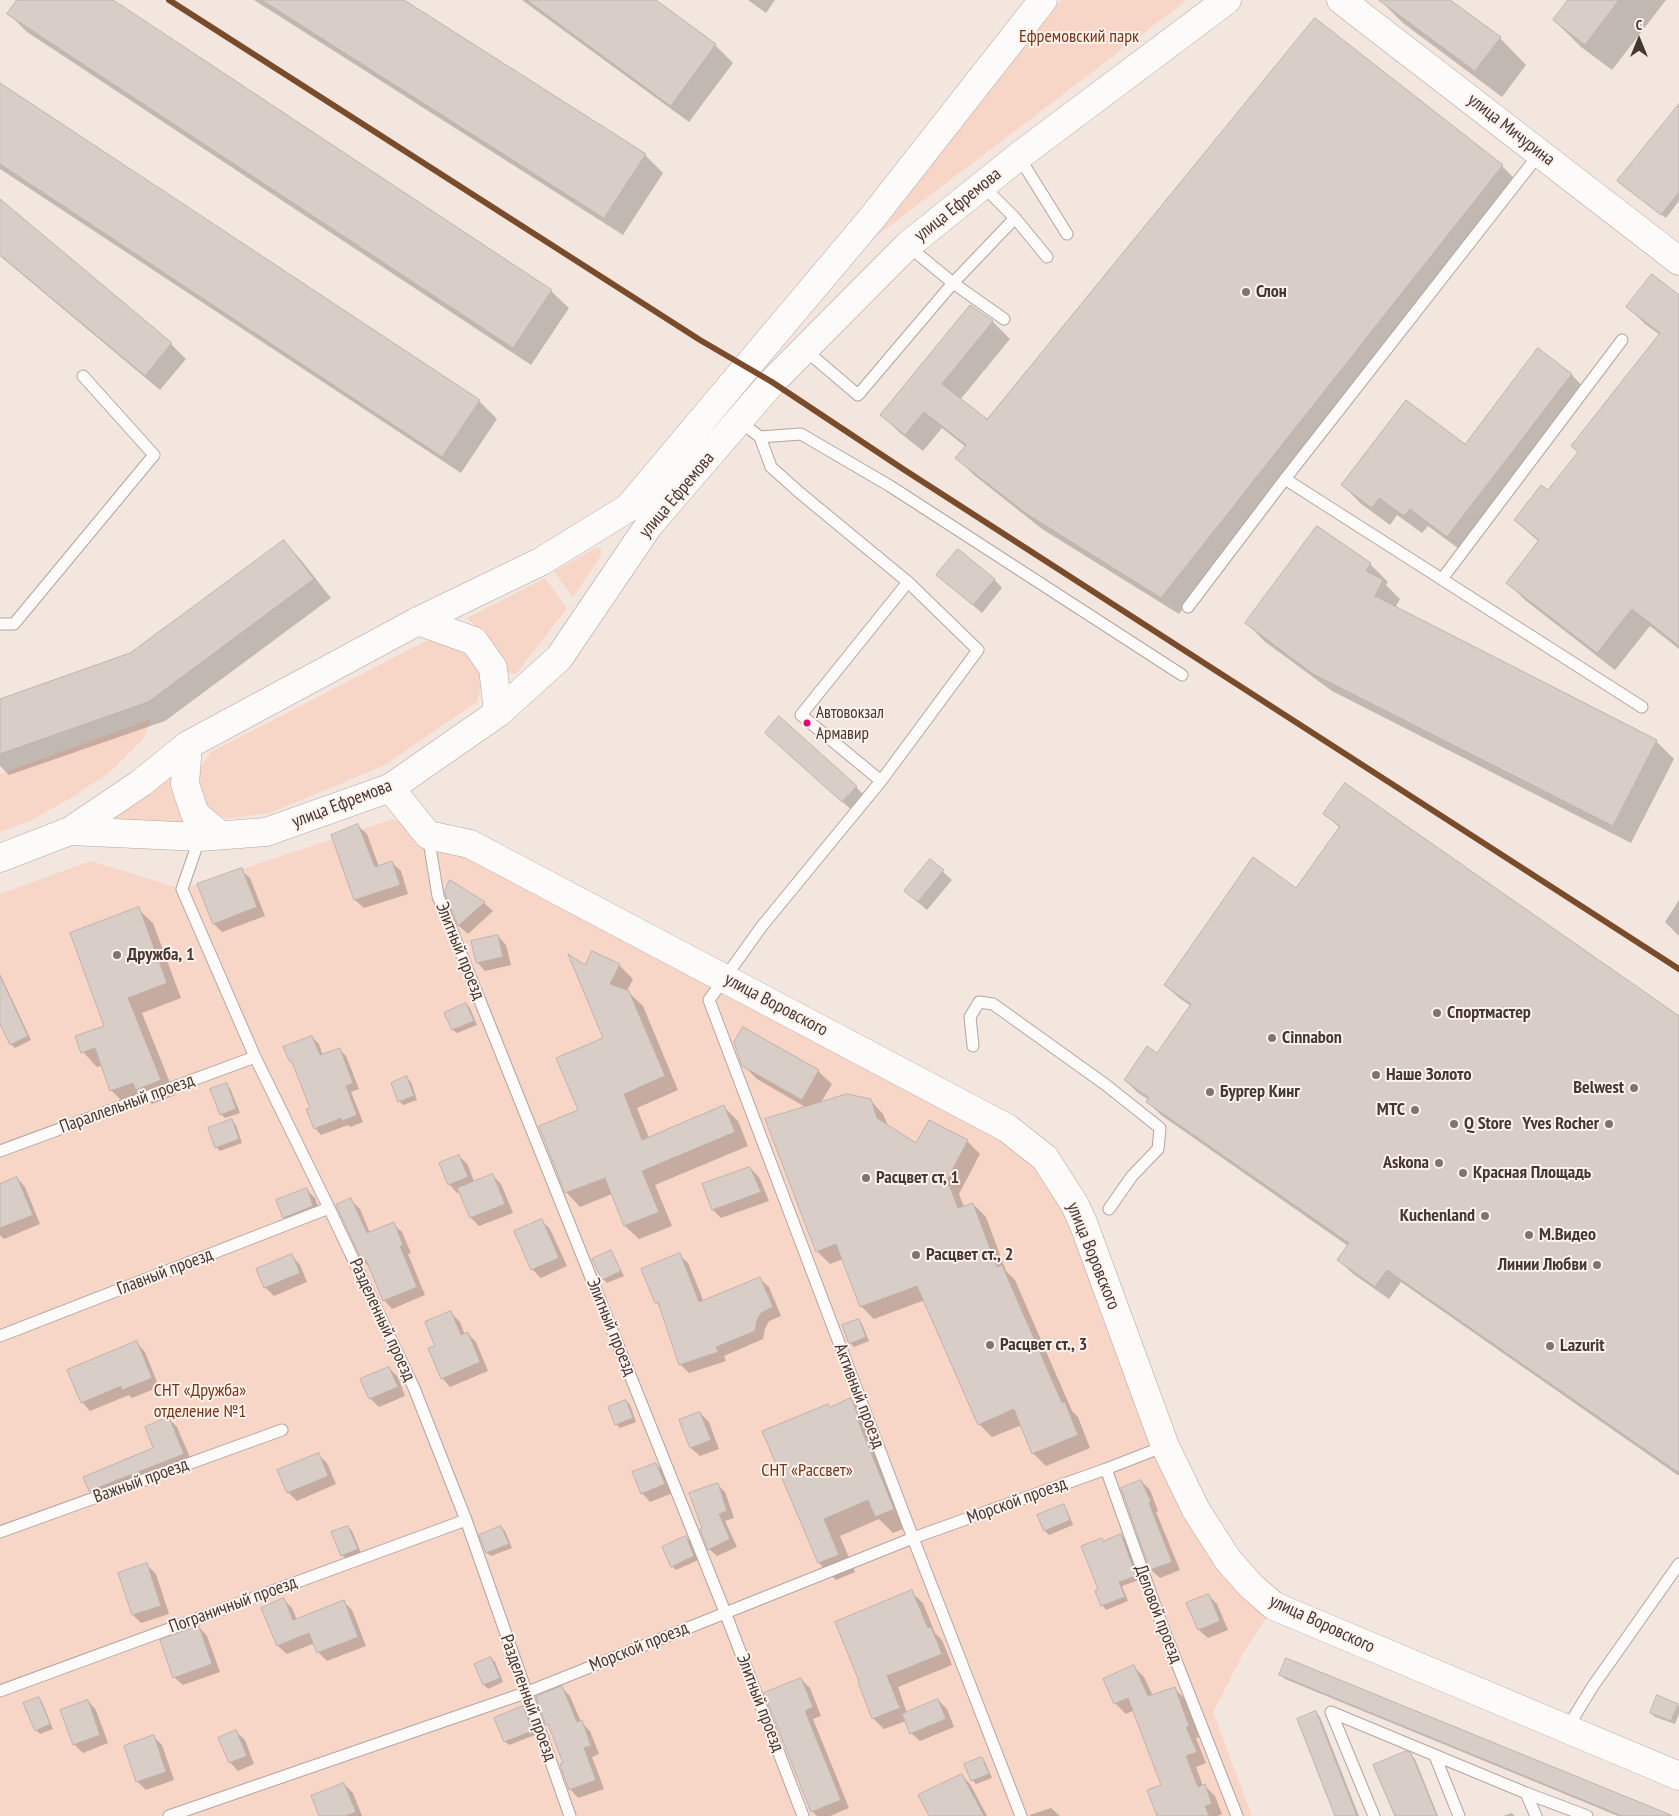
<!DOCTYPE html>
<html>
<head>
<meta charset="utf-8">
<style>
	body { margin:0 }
	#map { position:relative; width:1679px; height:1816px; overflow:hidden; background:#f3e6df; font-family:"PT Sans Narrow",sans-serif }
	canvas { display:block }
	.north { position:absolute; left:1614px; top:15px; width:50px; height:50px; -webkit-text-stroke:4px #fff2ed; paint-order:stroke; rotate:0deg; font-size:14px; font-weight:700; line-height:20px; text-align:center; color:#433732 }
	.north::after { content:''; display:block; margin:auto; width:18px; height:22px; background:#433732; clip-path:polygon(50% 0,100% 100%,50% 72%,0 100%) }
</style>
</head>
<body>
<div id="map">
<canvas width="1679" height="1816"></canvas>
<div class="north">С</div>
</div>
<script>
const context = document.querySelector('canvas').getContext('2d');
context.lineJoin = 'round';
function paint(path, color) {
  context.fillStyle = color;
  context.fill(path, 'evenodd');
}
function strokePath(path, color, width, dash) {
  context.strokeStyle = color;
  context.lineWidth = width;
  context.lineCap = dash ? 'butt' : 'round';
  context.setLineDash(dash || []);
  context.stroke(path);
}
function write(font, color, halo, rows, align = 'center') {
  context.font = font + ' "PT Sans Narrow",sans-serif';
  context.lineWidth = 4;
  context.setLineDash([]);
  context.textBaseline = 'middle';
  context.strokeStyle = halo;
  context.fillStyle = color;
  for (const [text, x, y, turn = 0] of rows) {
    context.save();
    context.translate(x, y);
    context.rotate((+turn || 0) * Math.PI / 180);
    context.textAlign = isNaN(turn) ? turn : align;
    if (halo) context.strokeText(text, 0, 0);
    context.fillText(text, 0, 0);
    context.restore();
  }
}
const green = new Path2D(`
	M1061,0H1187L866,244Z
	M597,547L602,550L601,555L573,597L554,572Z
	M545,578L567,608L516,674L504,672L480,631L467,618Z
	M430,639L469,652C482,673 485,676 477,702L383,766L270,813L225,819L205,810C194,781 192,778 211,752Z
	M151,719L144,738L110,772L74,796L30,821L0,832V774Z
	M173,771L188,823L111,824L109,816Z
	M393,819L470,844L1045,1158L1165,1446L1274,1606L1244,1652L1213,1712L1252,1816H0V894L91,861L182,889Z`);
const shadow = new Path2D(`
	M18,0H110L551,291L569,308L531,365L27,32L9,14Z
	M254,0H402L645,155L663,173L623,235Z
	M522,0H654L715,45L733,63L689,122Z
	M748,0H775L766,13Z
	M1380,0H1448L1500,38L1526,65L1502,97L1403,23Z
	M1570,0H1666L1612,70L1581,47L1554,20Z
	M0,84L479,401L497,419L461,473L0,169Z
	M1679,106V201L1666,218L1618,181Z
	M1502,166L1519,183L1179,614L1042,529L974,475L957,458L966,447L942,428L923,451L899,432L882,415L971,306L993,322L1010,339L960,400L987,421Z
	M0,201L171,344L186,359L160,390L0,256Z
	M1679,296V649L1650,626L1615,670L1525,600L1507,582L1539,542L1515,520L1548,492L1579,452L1660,335L1645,324L1628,307Z
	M1571,374L1588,392L1466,554L1428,526L1422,533L1397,515L1390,525L1360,503L1343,485L1466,446Z
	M1317,527L1370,564L1388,582L1386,585L1400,599L1395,608L1656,741L1674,759L1631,843L1332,691L1264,641L1247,623Z
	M284,542L301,560L331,598L165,721L9,775L0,766V700L131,654Z
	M938,575L994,579L1002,588L982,613Z
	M780,746L856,787L869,800L856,814Z
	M1325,814L1679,1017V1476L1401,1282L1389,1299L1352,1273L1339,1260L1348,1246L1161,1115L1148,1102L1149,1100L1138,1093L1125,1080L1157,1055L1191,1006L1179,998L1165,985L1296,889L1340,828Z
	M358,826L367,834L379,867L392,863L401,871L408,894L364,908L355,900Z
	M930,860L952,880L927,910L914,899Z
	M241,870L250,878L265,916L222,932L214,924L199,885Z
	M450,882L484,903L493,911L468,934L459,926L446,891Z
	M1679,900V936L1665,922Z
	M138,909L153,923L181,998L142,1013L175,1095L152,1104L146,1098L126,1105L111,1090L103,1065L97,1067L83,1052L105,1026Z
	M498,936L506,945L511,965L485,971L477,962Z
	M619,965L633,979L627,991L643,1006L678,1090L637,1108L649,1138L724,1107L738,1121L748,1146L655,1185L672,1226L639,1239L625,1226L612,1194L580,1207L567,1193L540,1127L580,1111L604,1039L586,967Z
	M0,974L31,1040L15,1048L11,1044L0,1014Z
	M466,1004L470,1008L477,1025L457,1033L453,1030L446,1013Z
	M312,1037L319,1044L323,1056L339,1049L346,1056L359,1089L351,1092L363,1122L350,1127L348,1125L321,1135L315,1128L311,1109L294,1065L291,1062Z
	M743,1065L818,1071L832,1084L820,1104L870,1100L883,1114L888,1126L917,1144L967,1141L980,1154L959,1194L964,1207L973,1204L986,1217L1006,1271L1015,1280L1072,1411L1078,1417L1090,1448L1046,1466L1033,1453L1022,1425L992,1437L979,1424L925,1300L874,1319L861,1306L843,1259L830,1264L817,1251L807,1108L757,1079Z
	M407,1078L411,1082L417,1100L403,1105L399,1101Z
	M226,1084L230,1088L240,1113L225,1118L221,1114Z
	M232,1121L236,1125L242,1143L220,1151L216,1147Z
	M459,1156L468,1165L474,1182L492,1175L501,1184L513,1213L479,1226L471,1218L460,1192L457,1193L449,1184Z
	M750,1168L759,1177L769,1201L721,1218L713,1210Z
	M17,1178L25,1187L40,1224L4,1239L0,1235V1185Z
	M307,1190L315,1198L321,1215L293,1226L284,1217Z
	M351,1200L360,1209L370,1233L393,1224L402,1232L411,1253L408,1254L425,1295L392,1309L384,1300L370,1267L363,1261Z
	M542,1221L550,1229L567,1266L541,1278L532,1269Z
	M610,1252L614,1256L624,1276L607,1283L603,1279Z
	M679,1255L688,1263L704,1302L760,1279L769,1287L781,1316L769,1321L765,1329L763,1339L724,1356L726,1361L689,1373L681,1365L661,1308L656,1302Z
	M292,1256L300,1265L307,1282L274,1296L265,1287Z
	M451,1313L460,1322L465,1335L468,1334L476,1342L488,1371L450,1387L442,1378L436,1346Z
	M858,1320L862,1324L869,1341L854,1347L850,1343Z
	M137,1343L145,1352L159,1387L132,1398L129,1395L90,1411L82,1402Z
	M389,1368L398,1377L405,1396L379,1407L370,1398Z
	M851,1400L868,1417L910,1526L893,1533L879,1519L840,1536L855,1572L836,1580L819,1563L831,1408Z
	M626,1401L630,1405L636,1422L620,1428L616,1424Z
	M700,1413L709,1422L719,1449L700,1456L691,1448Z
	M169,1419L177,1427L192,1462L99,1499L90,1491L85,1477L155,1448Z
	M318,1454L327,1463L336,1484L297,1501L288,1492Z
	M656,1464L665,1473L673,1493L650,1502L642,1493Z
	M1141,1481L1150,1490L1158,1511L1156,1512L1180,1570L1160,1578L1151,1570L1122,1489Z
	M718,1485L725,1492L734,1518L725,1521L737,1547L717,1556L709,1549Z
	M1063,1506L1067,1510L1073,1525L1049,1535L1045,1531Z
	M348,1527L352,1531L361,1553L346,1559L342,1555Z
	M501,1527L505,1531L512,1548L491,1556L487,1553Z
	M1121,1535L1125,1539L1139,1580L1122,1586L1128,1601L1106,1610L1103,1606L1096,1591L1100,1590L1102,1540L1104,1542Z
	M686,1537L690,1541L698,1560L676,1570L672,1566Z
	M147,1565L156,1574L169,1614L141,1623L133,1615L119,1574Z
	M911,1592L923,1603L935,1633L942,1640L952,1665L898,1687L907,1713L938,1700L947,1709L954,1727L920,1741L911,1733L906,1721L884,1729L873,1718Z
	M1208,1595L1217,1604L1228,1630L1208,1638L1199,1630Z
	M284,1600L292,1608L297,1620L344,1602L352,1610L366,1646L327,1661L319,1653L315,1643L287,1654L278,1646L262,1608Z
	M199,1627L207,1636L220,1672L183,1685L174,1677Z
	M491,1658L495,1662L503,1682L488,1689L484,1685L476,1665Z
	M1133,1666L1144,1677L1153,1696L1174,1688L1185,1699L1199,1737L1196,1738L1206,1763L1196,1767L1203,1786H1205L1215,1796L1222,1814L1218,1816H1159L1163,1786L1134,1710L1126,1714L1115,1703Z
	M1281,1675L1669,1816H1618L1285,1679Z
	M801,1679L810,1688L821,1716L813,1719L849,1808L830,1816H817L812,1811Z
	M562,1688L570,1696L581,1722L590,1731L599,1754L592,1757L604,1789L578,1798L570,1789L565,1763L552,1729L547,1724Z
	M38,1698L42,1702L53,1729L40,1734L36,1730Z
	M88,1701L96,1710L108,1743L83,1753L74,1744Z
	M1677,1705L1679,1706V1714L1675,1724L1655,1717L1651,1713Z
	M523,1707L527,1711L535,1735L509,1745L505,1741Z
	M1316,1713L1320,1717L1359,1816H1336Z
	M236,1732L245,1740L254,1764L238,1771L230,1762Z
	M154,1737L162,1745L174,1780L146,1790L137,1781Z
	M1410,1754L1415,1759L1438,1816H1396Z
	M982,1758L985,1762L992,1778L976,1784L972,1780Z
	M962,1776L970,1784L987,1816H930Z
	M344,1784L353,1793L362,1816H321Z
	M1051,1808L1060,1816H1030V1815Z
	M1512,1813L1515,1816H1503Z`);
const building = new Path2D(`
	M17,0H113L552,290L513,348L7,14Z
	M262,0H404L646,154L604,218Z
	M527,0H656L716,44L671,106Z
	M1379,0H1450L1501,37L1475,71Z
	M1568,0H1619L1585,45L1553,20Z
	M1315,18L1503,165L1161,598L1024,512L955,458L966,445L924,412L905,435L880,415L970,305L993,321L942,384L987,419Z
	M0,83L480,400L442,457L0,164Z
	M1679,104V192L1661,215L1617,181Z
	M0,199L172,343L145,376L0,255Z
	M1652,274L1679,295V646L1632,609L1597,653L1506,583L1539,540L1514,520L1541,485L1548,490L1578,452L1571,446L1660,333L1626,307Z
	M1538,348L1572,374L1447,537L1410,509L1404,516L1379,498L1372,508L1341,485L1406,400L1465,444Z
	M1317,526L1371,563L1366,571L1383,580L1375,596L1657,740L1613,826L1313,674L1245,623Z
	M284,540L314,579L148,702L0,754V699L130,653Z
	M958,549L995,579L973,605L936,575Z
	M779,716L857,786L842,802L765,733Z
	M1345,783L1679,1016V1473L1387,1270L1375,1287L1337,1260L1349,1243L1146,1102L1149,1098L1124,1080L1147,1046L1157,1053L1191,1004L1164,985L1253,857L1296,888L1340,826L1323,814Z
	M358,824L375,867L392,861L400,885L354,900L331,835Z
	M930,859L944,870L918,902L904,891Z
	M242,868L257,907L213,924L197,884Z
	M450,880L485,902L458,926L445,894V890Z
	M139,907L167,983L128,998L161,1080L136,1090L133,1083L110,1091L95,1048L81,1053L75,1036L104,1026L70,933Z
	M498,935L503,957L476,963L471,941Z
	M592,951L620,964L610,984L629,991L665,1076L624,1094L642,1140L724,1105L735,1132L642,1171L659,1212L624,1226L605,1178L565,1193L539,1126L578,1110L556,1058L603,1038L568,954L585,965Z
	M0,976L28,1036L10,1045L0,1024Z
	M466,1003L474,1021L452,1030L444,1013Z
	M743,1027L819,1070L802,1100L742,1066L734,1042Z
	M312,1036L320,1055L340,1048L353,1083L346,1086L357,1115L342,1121L341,1118L314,1129L306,1109L310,1108L292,1062H290L283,1047Z
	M407,1076L414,1096L398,1102L391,1083Z
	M227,1083L236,1109L220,1115L210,1089Z
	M847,1094L871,1099L877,1118L916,1143L929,1120L968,1140L947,1180L958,1208L973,1203L997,1267L1002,1265L1062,1403L1065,1402L1078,1435L1032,1454L1014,1409L978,1425L917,1286L860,1307L836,1244L816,1252L765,1119Z
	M232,1119L239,1139L215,1148L208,1128Z
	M459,1155L468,1177L448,1185L439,1163Z
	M750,1167L761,1192L712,1210L702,1184Z
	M493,1174L505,1204L470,1218L457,1188Z
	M17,1177L33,1215L0,1228V1184Z
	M307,1188L313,1206L283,1218L276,1200Z
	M351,1198L367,1233L394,1222L403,1245L400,1246L417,1287L383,1301L366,1260L362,1261L336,1205Z
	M542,1219L559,1258L531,1270L514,1231Z
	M611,1250L621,1271L602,1280L592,1259Z
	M680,1253L699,1302L760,1277L773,1307L761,1313L757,1320L755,1331L716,1347L718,1352L679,1365L658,1302L655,1303L641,1269Z
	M292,1254L300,1273L264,1288L256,1269Z
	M451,1311L461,1335L468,1332L480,1362L441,1379L428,1348L435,1346L425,1322Z
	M859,1319L866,1337L849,1344L842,1325Z
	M137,1341L152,1378L122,1390L121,1386L81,1403L67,1370Z
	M389,1367L398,1387L369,1399L360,1379Z
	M851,1398L860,1420L858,1421L894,1509L875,1517L868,1500L824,1519L839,1555L818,1563L762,1431L828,1404L830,1407Z
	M626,1400L633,1418L615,1425L608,1407Z
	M700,1412L711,1440L690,1448L679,1420Z
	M169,1417L184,1454L89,1491L83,1477L153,1448L145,1427Z
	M319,1453L328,1476L287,1493L277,1470Z
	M656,1463L665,1484L641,1494L632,1472Z
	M1141,1480L1151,1502L1149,1503L1172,1562L1150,1570L1121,1488Z
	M718,1483L727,1511L719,1514L730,1539L708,1550L700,1529L702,1528L689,1493Z
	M1064,1504L1070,1520L1044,1531L1037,1515Z
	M348,1526L358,1549L341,1556L331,1532Z
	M501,1526L509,1544L486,1553L479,1535Z
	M1121,1534L1136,1576L1119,1582L1125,1597L1101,1606L1095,1591L1098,1589L1081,1546L1102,1538L1103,1541Z
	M686,1536L694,1556L671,1567L662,1547Z
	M147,1563L161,1606L132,1615L118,1573Z
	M912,1590L928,1628L931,1627L942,1654L887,1676L900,1708L872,1719L858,1682L859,1681L835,1622Z
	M1209,1594L1220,1621L1198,1630L1186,1603Z
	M284,1598L293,1620L344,1600L358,1637L317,1653L309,1633L277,1646L261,1608Z
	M199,1626L212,1664L173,1678L160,1640Z
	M491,1657L500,1678L483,1685L474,1664Z
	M1286,1658L1671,1815V1816H1622L1279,1675Z
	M1134,1665L1148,1696L1175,1687L1189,1726L1186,1727L1197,1752L1186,1756L1198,1787L1205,1784L1212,1804L1205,1806L1209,1816H1157L1147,1790L1161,1785L1128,1698L1114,1704L1103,1679Z
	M801,1678L813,1707L805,1711L841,1800L811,1812L764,1693Z
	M562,1686L577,1722L582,1720L591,1746L584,1748L596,1780L569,1790L560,1764L563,1763L548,1724L546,1725L536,1697Z
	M1657,1695L1678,1704L1671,1721L1650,1713Z
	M39,1697L50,1724L35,1731L23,1703Z
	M938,1699L946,1719L910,1734L902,1714Z
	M88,1700L100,1735L73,1745L60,1710Z
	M523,1706L532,1731L504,1742L494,1718Z
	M1316,1711L1357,1816H1335L1297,1719Z
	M236,1730L247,1756L229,1763L218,1738Z
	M154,1735L166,1772L136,1782L124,1746Z
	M1406,1751L1411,1753L1437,1816H1395L1373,1765Z
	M982,1757L989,1774L971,1781L964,1764Z
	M962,1774L984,1816H929L918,1795Z
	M344,1783L356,1812L346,1816H319L311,1796Z`);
const lane = new Path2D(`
	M1019,157L1067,234
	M982,185L1015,218L1047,257
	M908,246L953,283L1004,319
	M804,349L858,395L953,283L1015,218
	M739,421L760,437L771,467L800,493L908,582L801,715L881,781
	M760,437L801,434L890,486L1182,675
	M1285,479L1642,707
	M1442,579L1622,340
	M908,582L978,650L881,781L762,926L709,1000L913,1538L1021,1816
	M1188,607L1285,479L1540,153
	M0,624H14L154,455L83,376
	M428,835L438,896L725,1612L803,1816
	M200,837L182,889L255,1057L329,1208L414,1388L466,1520L570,1816
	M973,1046L970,1017L979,1002L993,1004L1106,1085L1160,1128L1158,1149L1132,1176L1109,1209
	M0,1151L255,1057
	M0,1336L329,1208
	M1165,1446L1106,1469L1162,1625L1237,1816
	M0,1532L282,1430
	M0,1691L466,1520
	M1566,1730L1593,1686L1679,1564
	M1435,1756L1459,1816
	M1526,1793L1536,1816
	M169,1816L525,1693L913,1538L1106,1469
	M1374,1816L1331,1712L1526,1793L1587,1816`);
const secondary = new Path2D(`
	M1341,0L1679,261
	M390,788L428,835L470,844L1007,1128L1045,1158L1075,1205L1084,1225L1165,1446L1196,1510L1228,1560L1251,1586L1274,1606L1679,1776`);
const primary = new Path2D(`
	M1043,0L872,218L628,508L542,561L418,621L188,745L141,783L70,831L200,837L266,832L390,788L498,713L559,658L649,525L772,382L907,246L1019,156L1227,0
	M418,621L474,641L493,668L498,713
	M188,745L185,784L195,814L220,835
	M0,858L70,831`);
const rail1 = new Path2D(`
	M169,0L700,340L772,382L903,469L1679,969`);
const markers = [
	[1246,292,5,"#81746f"],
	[807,723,4.5,"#e5007d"],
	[117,955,5,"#81746f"],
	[1437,1013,5,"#81746f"],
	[1272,1038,5,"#81746f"],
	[1376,1075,5,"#81746f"],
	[1634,1088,5,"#81746f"],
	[1210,1092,5,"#81746f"],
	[1415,1110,5,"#81746f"],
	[1454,1124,5,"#81746f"],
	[1609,1124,5,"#81746f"],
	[1439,1163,5,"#81746f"],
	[1463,1173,5,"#81746f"],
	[866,1178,5,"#81746f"],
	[1485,1216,5,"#81746f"],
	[1529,1235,5,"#81746f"],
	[916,1255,5,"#81746f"],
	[1597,1265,5,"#81746f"],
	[990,1345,5,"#81746f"],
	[1550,1346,5,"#81746f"]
];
const busNames = [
	["Автовокзал",816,713],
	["Армавир",816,734]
];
const parkNames = [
	["Ефремовский парк",1079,37],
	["СНТ «Дружба»",200,1391],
	["отделение №1",200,1412],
	["СНТ «Рассвет»",807,1471]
];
const streetNames = [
	["улица Мичурина",1511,130,38],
	["улица Ефремова",958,205,-39],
	["улица Ефремова",677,495,-50],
	["улица Ефремова",342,804,-21],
	["Элитный проезд",460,951,68],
	["улица Воровского",776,1005,28],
	["Параллельный проезд",127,1104,-20],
	["улица Воровского",1093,1256,68],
	["Главный проезд",165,1272,-21],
	["Разделенный проезд",382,1320,65],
	["Элитный проезд",611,1327,68],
	["Активный проезд",859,1396,69],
	["Важный проезд",141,1481,-20],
	["Морской проезд",1017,1501,-20],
	["Пограничный проезд",233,1605,-20],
	["Деловой проезд",1158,1614,69],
	["улица Воровского",1322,1624,25],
	["Морской проезд",639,1647,-22],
	["Разделенный проезд",528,1698,70],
	["Элитный проезд",760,1703,69]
];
const poiNames = [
	["Слон",1256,292],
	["Дружба, 1",127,955],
	["Спортмастер",1447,1013],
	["Cinnabon",1282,1038],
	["Наше Золото",1386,1075],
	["Belwest",1624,1088,"right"],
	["Бургер Кинг",1220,1092],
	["МТС",1405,1110,"right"],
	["Q Store",1464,1124],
	["Yves Rocher",1599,1124,"right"],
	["Askona",1429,1163,"right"],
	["Красная Площадь",1473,1173],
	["Расцвет ст, 1",876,1178],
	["Kuchenland",1475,1216,"right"],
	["М.Видео",1539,1235],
	["Расцвет ст., 2",926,1255],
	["Линии Любви",1587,1265,"right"],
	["Расцвет ст., 3",1000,1345],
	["Lazurit",1560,1346]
];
paint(green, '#f7d6c8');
paint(shadow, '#0003');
paint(building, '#d9cdc7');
strokePath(building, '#bfb3ae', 1);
strokePath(lane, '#b0a6a0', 13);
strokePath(secondary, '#b0a6a0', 29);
strokePath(primary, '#b0a6a0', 29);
strokePath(lane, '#fdfbfa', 11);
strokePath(secondary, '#fdfbfa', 28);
strokePath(primary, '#fdfbfa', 28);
strokePath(rail1, '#7a4b2a', 6);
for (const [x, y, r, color] of markers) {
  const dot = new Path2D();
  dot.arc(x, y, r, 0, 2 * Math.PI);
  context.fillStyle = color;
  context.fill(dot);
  strokePath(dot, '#fff2ed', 2);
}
write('17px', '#433732', '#fff2ed', busNames, 'left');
write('18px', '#753618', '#fff2ed', parkNames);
write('18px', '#433732', '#fff2ed', streetNames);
write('bold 18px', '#433732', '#fff2ed', poiNames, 'left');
</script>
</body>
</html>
